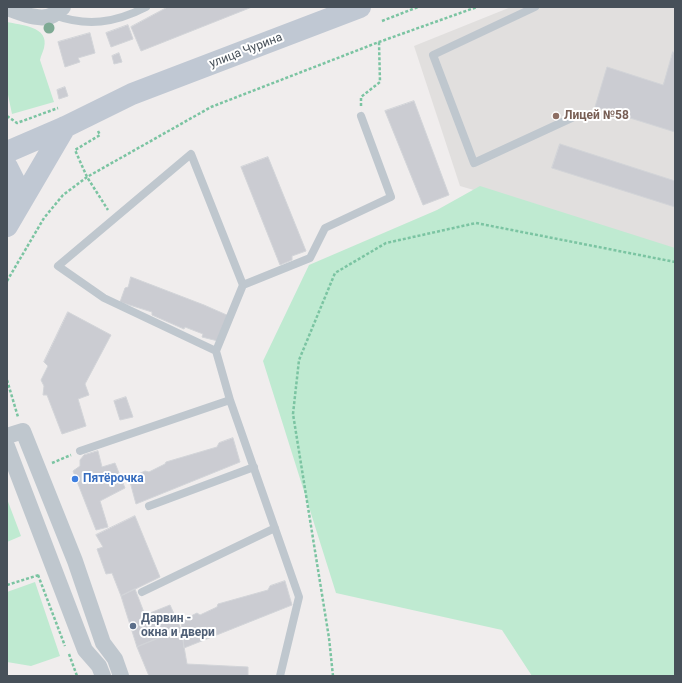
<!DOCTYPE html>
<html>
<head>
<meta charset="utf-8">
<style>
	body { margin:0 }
	#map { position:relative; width:682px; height:683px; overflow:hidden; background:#f0eded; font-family:Roboto,sans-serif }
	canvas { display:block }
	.frame { position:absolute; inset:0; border:8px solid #475059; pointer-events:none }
</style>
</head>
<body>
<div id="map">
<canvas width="682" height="683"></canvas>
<div class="frame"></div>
</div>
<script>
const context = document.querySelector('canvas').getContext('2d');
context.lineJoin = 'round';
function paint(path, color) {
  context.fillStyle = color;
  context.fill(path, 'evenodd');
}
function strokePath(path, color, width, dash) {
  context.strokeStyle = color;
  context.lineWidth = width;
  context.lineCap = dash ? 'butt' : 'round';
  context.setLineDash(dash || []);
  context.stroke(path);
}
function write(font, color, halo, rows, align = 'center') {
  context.font = font + ' Roboto,sans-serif';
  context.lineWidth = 4;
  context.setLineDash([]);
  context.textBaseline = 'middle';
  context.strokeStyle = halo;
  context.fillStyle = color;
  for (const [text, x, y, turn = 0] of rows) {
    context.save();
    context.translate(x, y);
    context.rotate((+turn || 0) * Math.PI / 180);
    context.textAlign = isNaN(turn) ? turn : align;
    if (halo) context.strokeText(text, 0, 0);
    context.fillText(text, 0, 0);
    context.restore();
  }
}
const education = new Path2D(`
	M511,7H675V249L460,186L414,46Z`);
const green = new Path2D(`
	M7,22C20,25 50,26 44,48C43,52 41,55 40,60L54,102L12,114L7,90Z
	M480,186L675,248V676H532L502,630L336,593L263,361L309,265L437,210Z
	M7,499L21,536L7,542Z
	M35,582L60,656L31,666L7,662V592Z`);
const building = new Path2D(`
	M168,7H252L141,51L131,27Z
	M128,25L133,39L111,47L106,33Z
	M90,33L95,53L78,58L80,62L65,67L58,42Z
	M673,52L675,53V132L595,107L607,67L663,85Z
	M119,53L122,62L114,64L112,56Z
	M65,87L68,96L59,99L57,90Z
	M414,101L449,195L423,205L385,111Z
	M560,144L675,181V207L552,168Z
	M268,157L306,251L292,256V260L280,265L241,167Z
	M131,277L204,305L229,316L218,341L202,337L203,334L185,327L184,329L152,315V312L120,302L125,288L128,287Z
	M68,312L111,335L85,384L89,395L78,399L86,426L62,434L47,395H43L44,386L41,380L48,366L44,362Z
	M126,397L133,417L120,420L114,401Z
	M233,438L240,462L136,504L129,478L145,471L149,472L165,464L166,462L217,447L219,443Z
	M98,451L102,467L115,463L125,488L100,501L108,527L96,530L73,471L80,466V460L84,455Z
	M135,516L160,577L121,596L112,573L106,574L97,549L103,547L96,535Z
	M285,581L292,605L184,648L181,621L197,613L200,615L217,607L218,604L268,590L270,586Z
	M135,589L145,615L170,605L181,629L137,647L121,596Z
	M181,629L187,664L248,667V676H149L137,647Z`);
const path = new Path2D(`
	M382,21L418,7
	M361,106V97L380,82L379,42
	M7,116L17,123L58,108
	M98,131L100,135L75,150L87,177L108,210
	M7,281L44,218L63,195L87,177L211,107L379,42L477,7
	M7,380L18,417
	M52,463L71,455
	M38,575L65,646
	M7,585L39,575
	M69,654L77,676
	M333,676L329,638L293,414L299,360L335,273L386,243L476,223L675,262`);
const lane = new Path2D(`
	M535,7L433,55L474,163L578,115
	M54,15C87,27 115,23 146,7
	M243,285L310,258L325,228L391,197L361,116
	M216,351L104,298L58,266L191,154L243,285L216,351L230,400L299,597L280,676
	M80,451L230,400
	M149,506L254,467
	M142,592L275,528`);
const street = new Path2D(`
	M7,8C20,12 39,22 53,15C56,13 60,10 63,7
	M7,436L23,431L75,561L103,643L115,659L121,676
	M7,446L85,650L99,666L103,676`);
const secondary = new Path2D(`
	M7,152L65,127L132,94L360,7
	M7,167L14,181L19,205
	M7,226L65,127`);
const trees = [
	[49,28]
];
const markers = [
	[556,116,4,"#8d6e63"],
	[75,479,4,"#3f7fe0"],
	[133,626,4,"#5c6f8a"]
];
const streetNames = [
	["улица Чурина",246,51,-21]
];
const educationNames = [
	["Лицей №58",564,116]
];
const shopNames = [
	["Пятёрочка",83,479]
];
const serviceNames = [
	["Дарвин -",141,619],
	["окна и двери",141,633]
];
paint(education, '#e1dfde');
paint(green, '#bfead1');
paint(building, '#cbccd2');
strokePath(building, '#d2d4d8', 1);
strokePath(path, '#7bc4a2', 2.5, [3, 2]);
strokePath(lane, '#bfc7ce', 8);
strokePath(street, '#bfc7ce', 16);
strokePath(secondary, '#c0c8d3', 22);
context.fillStyle = '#7eaa94';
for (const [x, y] of trees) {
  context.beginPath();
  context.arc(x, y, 5.5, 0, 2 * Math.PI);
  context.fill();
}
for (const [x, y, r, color] of markers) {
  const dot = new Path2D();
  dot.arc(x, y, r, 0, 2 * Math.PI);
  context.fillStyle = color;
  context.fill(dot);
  strokePath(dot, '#fff', 1.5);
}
write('12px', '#475059', '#fff', streetNames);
write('bold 12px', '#785e54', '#fff', educationNames, 'left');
write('bold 12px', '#366cbe', '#fff', shopNames, 'left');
write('bold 12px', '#4e5e75', '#fff', serviceNames, 'left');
</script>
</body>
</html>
